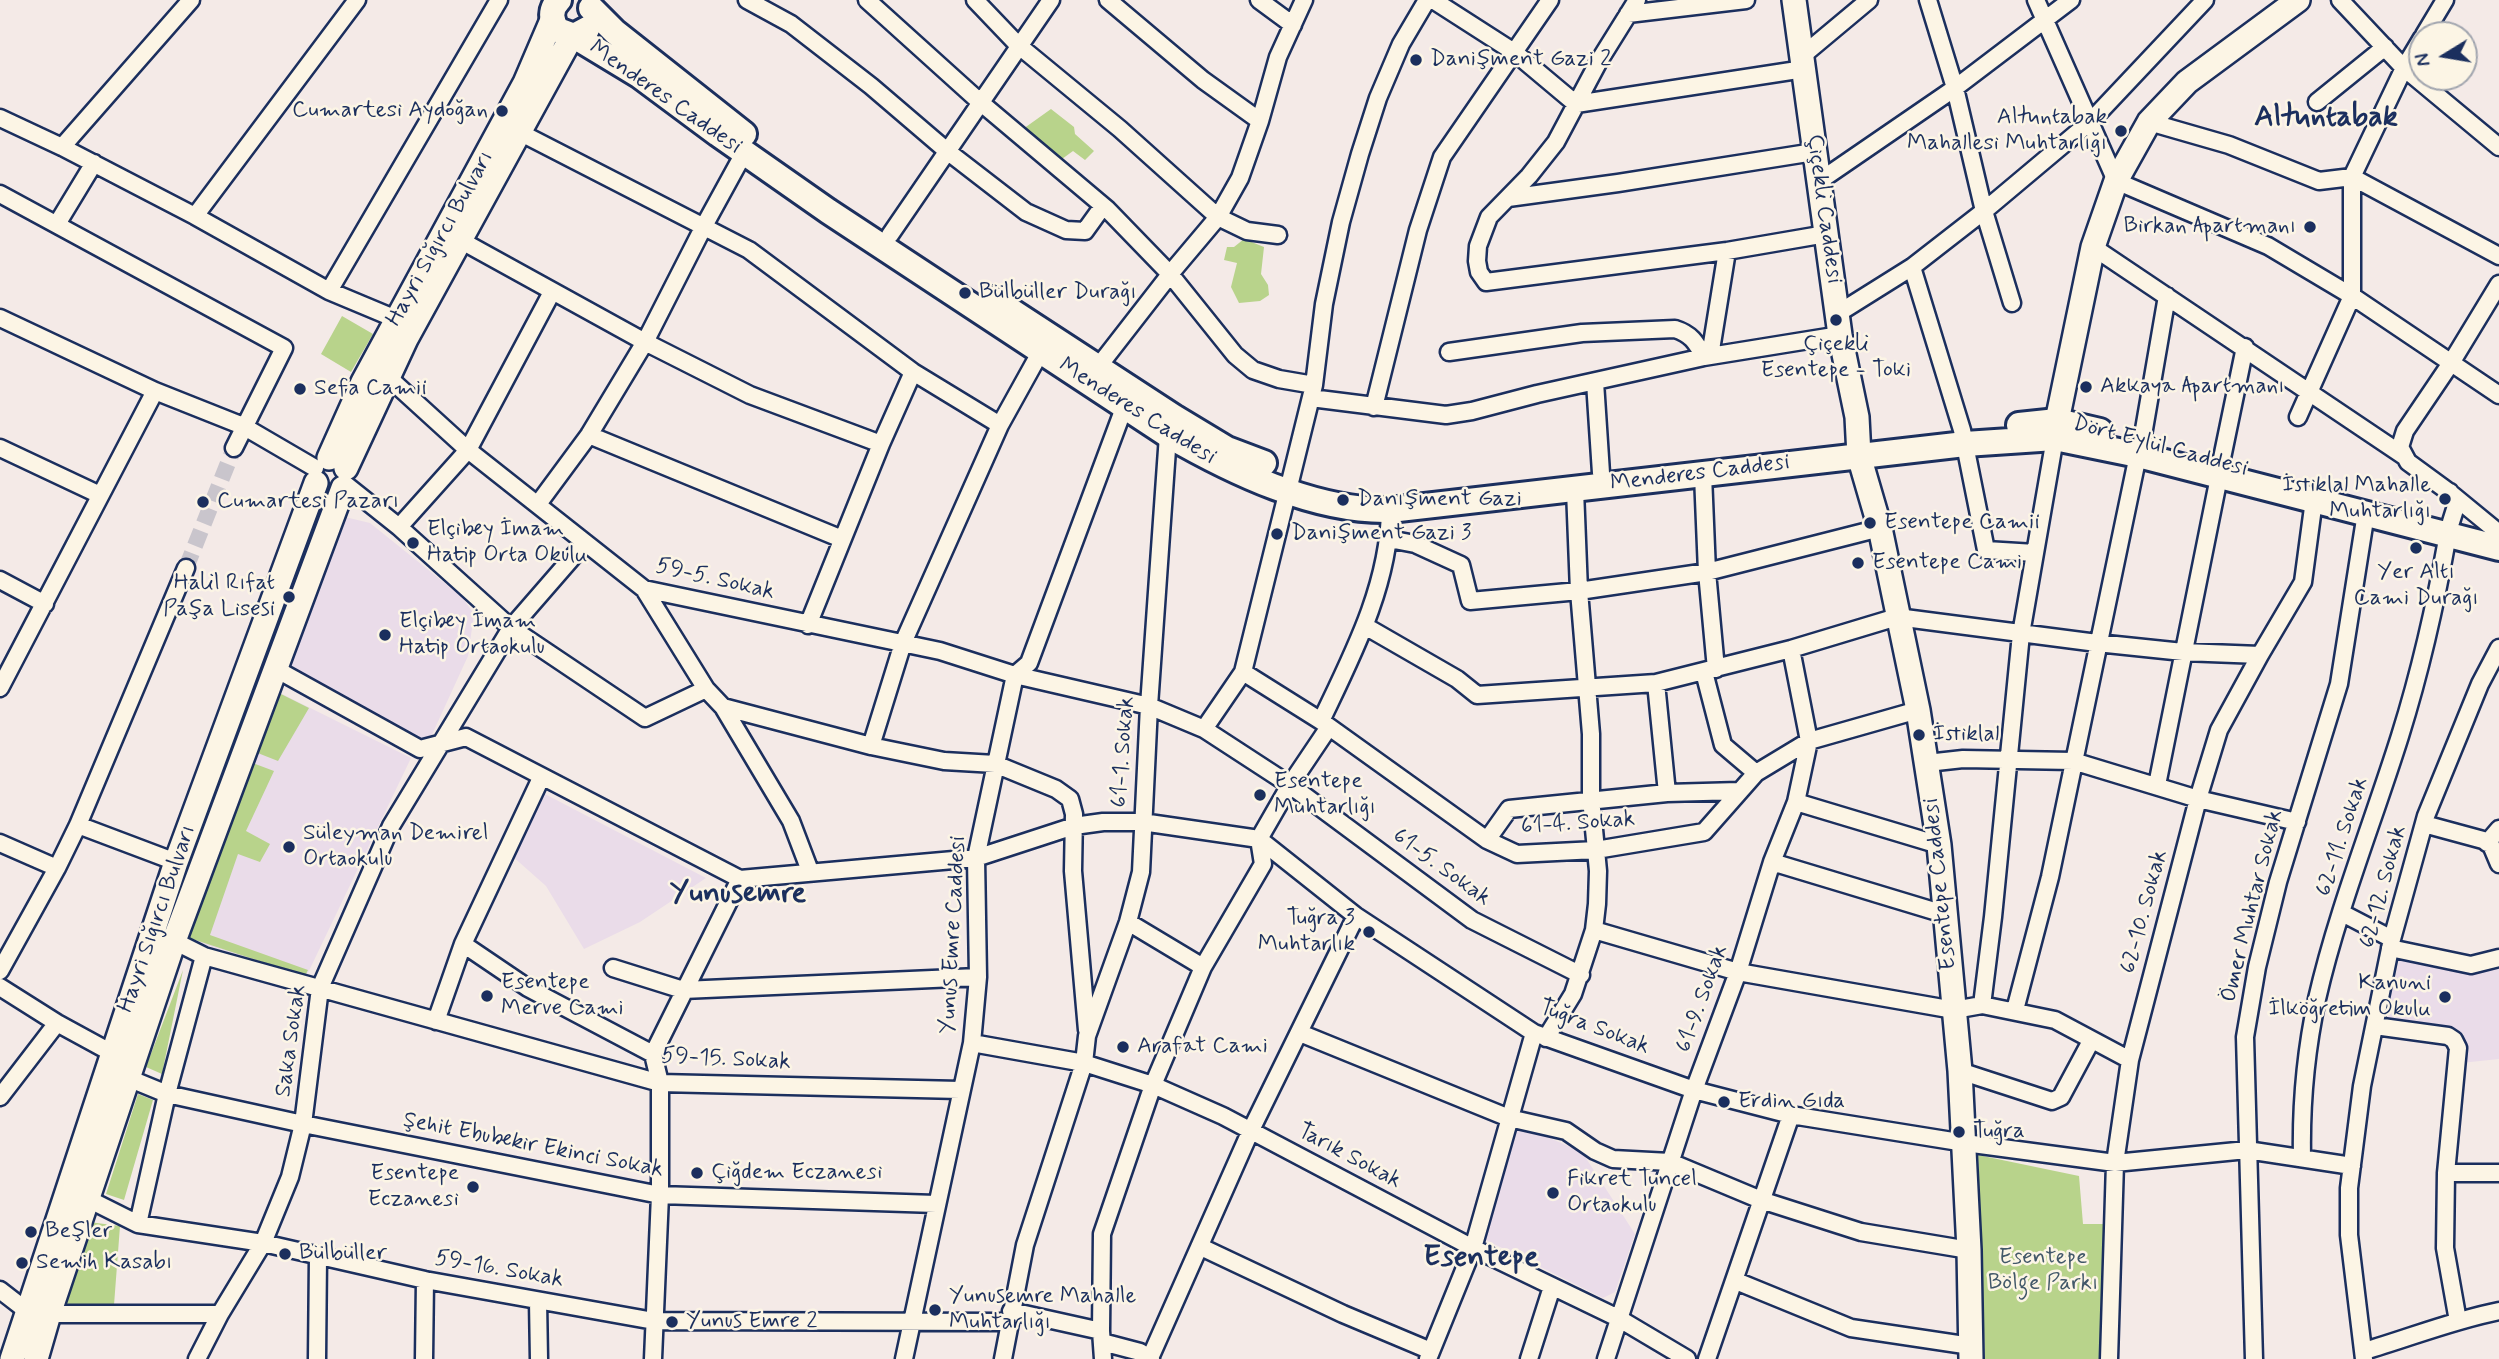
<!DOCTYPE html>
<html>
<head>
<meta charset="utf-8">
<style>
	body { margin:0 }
	#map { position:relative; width:2499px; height:1359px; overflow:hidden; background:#f4eae7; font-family:Mynerve,sans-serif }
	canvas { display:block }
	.north { position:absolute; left:2408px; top:21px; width:70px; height:70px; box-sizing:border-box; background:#fcf5e5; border:2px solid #a2a6af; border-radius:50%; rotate:259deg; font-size:19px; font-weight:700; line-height:28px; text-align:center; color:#1b2f5e }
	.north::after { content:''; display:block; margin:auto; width:24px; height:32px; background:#1b2f5e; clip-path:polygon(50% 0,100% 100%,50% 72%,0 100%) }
</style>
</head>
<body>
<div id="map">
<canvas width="2499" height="1359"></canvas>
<div class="north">N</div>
</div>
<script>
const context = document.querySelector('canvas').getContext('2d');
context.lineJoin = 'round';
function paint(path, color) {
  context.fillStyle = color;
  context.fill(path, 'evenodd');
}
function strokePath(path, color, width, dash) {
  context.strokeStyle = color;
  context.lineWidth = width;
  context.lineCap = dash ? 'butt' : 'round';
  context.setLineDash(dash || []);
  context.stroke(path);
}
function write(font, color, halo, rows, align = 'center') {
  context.font = font + ' Mynerve,sans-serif';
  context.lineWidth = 5;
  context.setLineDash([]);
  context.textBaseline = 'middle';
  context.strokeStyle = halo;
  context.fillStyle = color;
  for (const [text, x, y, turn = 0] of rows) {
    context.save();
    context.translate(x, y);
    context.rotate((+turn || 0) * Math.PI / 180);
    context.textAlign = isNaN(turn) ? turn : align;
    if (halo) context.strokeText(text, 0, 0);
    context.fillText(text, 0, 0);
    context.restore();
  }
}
const built = new Path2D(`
	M345,517L370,523L462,597L474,614L468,656L430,739L424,740L286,665Z
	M266,686L411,758L306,977L178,936Z
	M541,792L706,878L640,922L584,949L546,886L511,855Z
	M2400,957L2471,975L2499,965V1059L2461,1063L2464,1034L2385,1019Z
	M1517,1124L1582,1152L1635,1234L1615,1292L1603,1298L1484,1239Z`);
const green = new Path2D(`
	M1051,109L1074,127L1075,134L1094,151L1085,160L1073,151L1062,159L1023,129Z
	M1244,239L1264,247L1261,274L1268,285L1269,295L1260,301L1239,303L1231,287L1237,263L1224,260L1227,247H1234Z
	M342,316L373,334L351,372L321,354Z
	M267,687L309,708L278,761L245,748Z
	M242,759L274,771L246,831L270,844L260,862L238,854L210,935L308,970L305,976L180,935Z
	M183,970L162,1074L146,1067Z
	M138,1094L153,1100L124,1200L106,1194Z
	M1978,1155L2079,1176L2083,1224H2105L2102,1359H1985Z
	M89,1222L120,1226L114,1305H65L60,1299Z`);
const streetTunnel = new Path2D(`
	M186,568L234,448`);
const street = new Path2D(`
	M747,0L791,24L871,86L947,151L1026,212L1066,230L1085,231L1103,206
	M867,0L980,102L1107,209L1170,274L1235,355L1253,370L1279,379L1314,385
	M975,0L1018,45L1120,129L1218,217L1247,231L1278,235
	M1108,0L1203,80L1260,121
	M1259,0L1293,25
	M1433,0L1514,52L1576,104L1804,69
	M1637,0L1599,61L1556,142L1529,176L1489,217L1478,246L1477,261L1479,272L1486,282L1727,251L1826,234
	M1928,0L1955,88L1984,211L2012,303
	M2036,0L2116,181L2268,246L2352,296L2499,395
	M2340,0L2404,68L2499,147
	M1628,14L1746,0
	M2424,35L2445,0
	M1802,56L1869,0
	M2317,102L2385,47
	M0,118L62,147L195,216L329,291L396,319
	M2149,122L2229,145L2319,181L2352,177L2499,256
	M519,132L749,250L913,372L1000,425
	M62,147L191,0
	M1818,182L1955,88L2071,0
	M0,194L284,348L234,448
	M1508,198L1618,183L1814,152
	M195,216L357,0
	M57,224L94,163
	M890,235L1051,0
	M460,240L645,342L750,395L881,444
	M2093,247L2404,456
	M1912,267L1962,430L1986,550L2035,553
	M2499,284L2451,363L2405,431L2400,447L2408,462L2449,492L2499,533
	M329,291L499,0
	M1837,314L1912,267L1984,211L2090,122L2205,0
	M0,318L155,391L243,426L315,468
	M1449,352L1582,333L1675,329C1691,334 1696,342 1704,357
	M1710,356L1727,251
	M1098,367L1175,268L1218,217L1240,178L1260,121L1278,57L1304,0
	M389,378L468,450L644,589L940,651L1015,675L1149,706L1204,729L1290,785L1472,920L1581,975
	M1595,382L1601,473
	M1311,398L1446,415L1472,411L1537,394L1704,357L1840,335
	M1374,407L1418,230L1442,157L1550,0
	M2298,417L2352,296V177L2404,68L2422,38
	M589,435L842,539
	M2142,441L2167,296
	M0,448L100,495
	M2221,463L2245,347
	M1703,475L1707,572L1716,669
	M345,484L399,527L511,628L645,718L706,689
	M2450,492L2456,506L2451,522
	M538,504L589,435L645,342L704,226L744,153
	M399,527L468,450L552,292
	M1389,539L1415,544L1461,565L1470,601L1579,591L1707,572L1880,528
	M0,580L45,604
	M644,589L706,689L723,707L791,821L810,871
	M808,625L881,444L913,372
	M1365,626L1457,679L1477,695L1656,683L1791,649L1897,617L2097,643L2183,652L2260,655
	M274,668L420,749L466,737L740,879L976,858L1074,826L1103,822H1142L1259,839L1356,916L1534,1033L1694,1090L1791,1115L1965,1143L2115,1163L2247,1150L2352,1166
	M1243,672L1321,721L1487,840L1517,854L1596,850L1704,832L1756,773L1809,741L1918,710
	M1704,672L1723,745L1756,773
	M1656,683L1667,793
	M0,688L155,391
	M723,707L871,746L944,761L995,764L1056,789L1070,799L1074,814L1073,871L1087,1030
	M1321,721C1353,654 1389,585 1390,510
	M1204,729L1243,672L1314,385L1324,304L1341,222L1360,154L1378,98L1401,44L1427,0
	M871,746L903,643L1000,425L1041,351
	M1927,763L1963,759L2073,761L2198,799L2297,822
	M2157,785L2219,477
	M1796,802L1939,845
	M2424,824L2483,840L2491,845L2499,864
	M78,825L176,862
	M1487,840L1509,809L1667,793L1739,791
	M0,843L57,868
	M2487,843L2499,829
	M1772,862L1944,914
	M2342,913L2392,939
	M1128,922L1203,967
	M1594,930L1738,972L1954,1010L1982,1005L2055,1020L2130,1060
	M174,941L204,956L660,1083L960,1090
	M463,944L528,988L653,1054
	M2390,948L2471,965L2499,958
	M613,968L683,990L978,977
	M0,971L57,868L78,825L186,568
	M0,987L57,1023L112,1053
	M1982,1005L1993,917L2021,634L2055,438
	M2015,1010L2050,877L2138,455
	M436,1021L463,944L541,778
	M2375,1026L2448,1036L2454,1040L2458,1048L2446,1173L2445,1248L2458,1321
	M1300,1033L1509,1118L1566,1131L1595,1151L1613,1159L1670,1162L1761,1200L1861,1232L1969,1250
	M1546,1038L1573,994L1594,930L1597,904L1598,871L1591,798V734L1579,591L1575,490
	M972,1043L1084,1063L1153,1085L1223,1116L1473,1248L1618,1318L1687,1359
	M1960,1071L2052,1101L2061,1097L2091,1041
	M128,1078L167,1094L303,1124L660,1195L936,1204
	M0,1097L57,1023
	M2302,1157C2301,1105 2306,1050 2317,999C2337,911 2373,822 2400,736C2421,669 2436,602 2448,534
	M2446,1173H2499
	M88,1199L138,1224L263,1243L425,1280L654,1321L1009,1322
	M138,1224L167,1094L204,956
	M1201,1247L1343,1314L1431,1351
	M1736,1281L1851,1328L1971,1346
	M0,1290L27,1311
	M538,1301L539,1359
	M1011,1311L1101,1331
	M49,1314H220
	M1102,1342L1140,1352L1151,1359
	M2364,1351C2409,1338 2453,1320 2499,1311
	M1150,1358L1251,1130L1356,916
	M197,1359L220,1314L263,1243L290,1177L303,1124L320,988L391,826L511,628L584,544
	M317,1359L318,1257
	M424,1359L425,1280
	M653,1359L660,1195V1083L653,1054L740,879
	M904,1359L972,1043L978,977L976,858L1015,675L1029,663L1124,408
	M1003,1359L1025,1245L1084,1063L1087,1036L1128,922L1141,872L1149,706L1168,435
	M1103,1359L1101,1331L1102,1234L1153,1085L1203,967L1263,864L1259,839L1290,785L1329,727
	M1428,1359L1473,1248L1534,1033
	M1529,1359L1552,1287
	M1606,1359L1694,1090L1738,972L1772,862L1796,802L1809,741L1791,649
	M1707,1359L1791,1115
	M2109,1359L2115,1163L2130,1060L2198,799L2219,730L2260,655L2303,582L2314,500
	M2254,1359L2245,1037L2257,967L2278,882L2339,684L2366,513
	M2364,1359L2349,1235V1188L2362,1086L2392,939L2426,816L2480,684L2499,648`);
const secondary = new Path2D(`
	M1794,0L1840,335L1857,417L1859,456L1880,528L1918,710L1939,845L1960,1071L1969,1250L1971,1359
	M2057,421L2093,247L2116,181L2149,122L2187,82L2298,0
	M329,458L363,382L525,83L552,20
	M346,468L406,339L572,36
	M12,1359L176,862L316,483
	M36,1359L49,1314L174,941L343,488`);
const primary = new Path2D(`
	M559,0C550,9 550,20 558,30L574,36L587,29
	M591,8L615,32L744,134
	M574,36L640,76L718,134L828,211L1168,435C1232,472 1315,512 1390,510L1965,444L2055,438L2138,455L2499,548
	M993,299L1174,417L1227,449L1264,463
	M2019,425L2057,421L2100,431`);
const markers = [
	[1416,60,7,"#1b2f5e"],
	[502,111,7,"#1b2f5e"],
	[2121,131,7,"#1b2f5e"],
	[2310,227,7,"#1b2f5e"],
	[965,293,7,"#1b2f5e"],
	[1836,320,7,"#1b2f5e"],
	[2086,387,7,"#1b2f5e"],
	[300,389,7,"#1b2f5e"],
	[2445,499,7,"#1b2f5e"],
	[1343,500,7,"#1b2f5e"],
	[203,502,7,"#1b2f5e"],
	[1870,523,7,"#1b2f5e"],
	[1277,534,7,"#1b2f5e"],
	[413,543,7,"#1b2f5e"],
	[2416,548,7,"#1b2f5e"],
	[1858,563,7,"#1b2f5e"],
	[289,597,7,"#1b2f5e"],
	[385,635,7,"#1b2f5e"],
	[1919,735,7,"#1b2f5e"],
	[1260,795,7,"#1b2f5e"],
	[289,847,7,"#1b2f5e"],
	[1369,932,7,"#1b2f5e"],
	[487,996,7,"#1b2f5e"],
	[2445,997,7,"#1b2f5e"],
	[1123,1047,7,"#1b2f5e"],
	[1724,1102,7,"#1b2f5e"],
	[1959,1132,7,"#1b2f5e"],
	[697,1173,7,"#1b2f5e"],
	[473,1187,7,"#1b2f5e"],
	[1553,1193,7,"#1b2f5e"],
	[31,1232,7,"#1b2f5e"],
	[285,1254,7,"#1b2f5e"],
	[22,1263,7,"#1b2f5e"],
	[935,1310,7,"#1b2f5e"],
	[672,1322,7,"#1b2f5e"]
];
const poiNames = [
	["Danişment Gazi 2",1430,60],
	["Cumartesi Aydoğan",488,111,"right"],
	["Altuntabak",2107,118,"right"],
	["Mahallesi Muhtarlığı",2107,144,"right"],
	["Birkan Apartmanı",2296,227,"right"],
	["Bülbüller Durağı",979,293],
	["Çiçekli",1836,345,"center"],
	["Esentepe - Toki",1836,371,"center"],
	["Akkaya Apartmanı",2100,387],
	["Sefa Camii",314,389],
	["İstiklal Mahalle",2431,486,"right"],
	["Muhtarlığı",2431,512,"right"],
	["Danışment Gazi",1357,500],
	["Cumartesi Pazarı",217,502],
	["Esentepe Camii",1884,523],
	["Elçibey İmam",427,530],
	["Hatip Orta Okulu",427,556],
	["Danişment Gazi 3",1291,534],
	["Esentepe Cami",1872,563],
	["Yer Altı",2416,573,"center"],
	["Cami Durağı",2416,599,"center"],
	["Halil Rıfat",275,584,"right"],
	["Paşa Lisesi",275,610,"right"],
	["Elçibey İmam",399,622],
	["Hatip Ortaokulu",399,648],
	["İstiklal",1933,735],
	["Esentepe",1274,782],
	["Muhtarlığı",1274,808],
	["Süleyman Demirel",303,834],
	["Ortaokulu",303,860],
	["Tuğra 3",1355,919,"right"],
	["Muhtarlık",1355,945,"right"],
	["Esentepe",501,983],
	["Merve Cami",501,1009],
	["Kanuni",2431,984,"right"],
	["İlköğretim Okulu",2431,1010,"right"],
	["Arafat Cami",1137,1047],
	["Erdin Gıda",1738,1102],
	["Tuğra",1973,1132],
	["Çiğdem Eczanesi",711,1173],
	["Esentepe",459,1174,"right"],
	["Eczanesi",459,1200,"right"],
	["Fikret Tuncel",1567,1180],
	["Ortaokulu",1567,1206],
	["Beşler",45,1232],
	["Bülbüller",299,1254],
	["Semih Kasabı",36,1263],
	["Yunusemre Mahalle",949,1297],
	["Muhtarlığı",949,1323],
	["Yunus Emre 2",686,1322]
];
const streetNames = [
	["Menderes Caddesi",665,98,35],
	["Çiçekli Caddesi",1823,209,82],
	["Hayri Sığırcı Bulvarı",441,239,-61],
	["Menderes Caddesi",1137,412,32],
	["Dört Eylül Caddesi",2160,447,15],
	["Menderes Caddesi",1700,474,-7],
	["59-5. Sokak",715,580,13],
	["61-1. Sokak",1124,752,-86],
	["61-4. Sokak",1578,824,-4],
	["62-11. Sokak",2343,837,-72],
	["61-5. Sokak",1441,868,36],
	["Esentepe Caddesi",1941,884,-96],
	["62-12. Sokak",2384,887,-75],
	["Ömer Muhtar Sokak",2253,906,-76],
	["62-10. Sokak",2145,912,-75],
	["Hayri Sığırcı Bulvarı",158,919,-71],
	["Yunus Emre Caddesi",954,935,-87],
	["61-9. Sokak",1703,999,-70],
	["Tuğra Sokak",1594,1028,21],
	["Saka Sokak",292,1041,-82],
	["59-15. Sokak",726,1060,3],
	["Şehit Ebubekir Ekinci Sokak",533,1146,11],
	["Tarık Sokak",1349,1157,28],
	["59-16. Sokak",499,1270,10]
];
const parkNames = [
	["Esentepe",2043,1258],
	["Bölge Parkı",2043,1284]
];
const districtNames = [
	["Altuntabak",2326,119],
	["Yunusemre",738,895],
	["Esentepe",1481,1259]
];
paint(built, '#eadce9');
paint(green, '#b8d38b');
strokePath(streetTunnel, '#c9c5cc', 16, [16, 8]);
strokePath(street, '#1b2f5e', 21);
strokePath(secondary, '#1b2f5e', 28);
strokePath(primary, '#1b2f5e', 30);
strokePath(street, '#fcf5e5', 16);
strokePath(secondary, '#fcf5e5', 23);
strokePath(primary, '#fcf5e5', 24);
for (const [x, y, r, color] of markers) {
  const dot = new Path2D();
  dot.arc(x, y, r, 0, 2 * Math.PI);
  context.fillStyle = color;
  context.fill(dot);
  strokePath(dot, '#fcf5e5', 2.5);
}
write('23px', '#1b2f5e', '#fcf5e5', poiNames, 'left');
write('23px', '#1b2f5e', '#fcf5e5', streetNames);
write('23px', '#425869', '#fcf5e5', parkNames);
write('bold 30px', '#1b2f5e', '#fcf5e5', districtNames);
</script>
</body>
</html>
